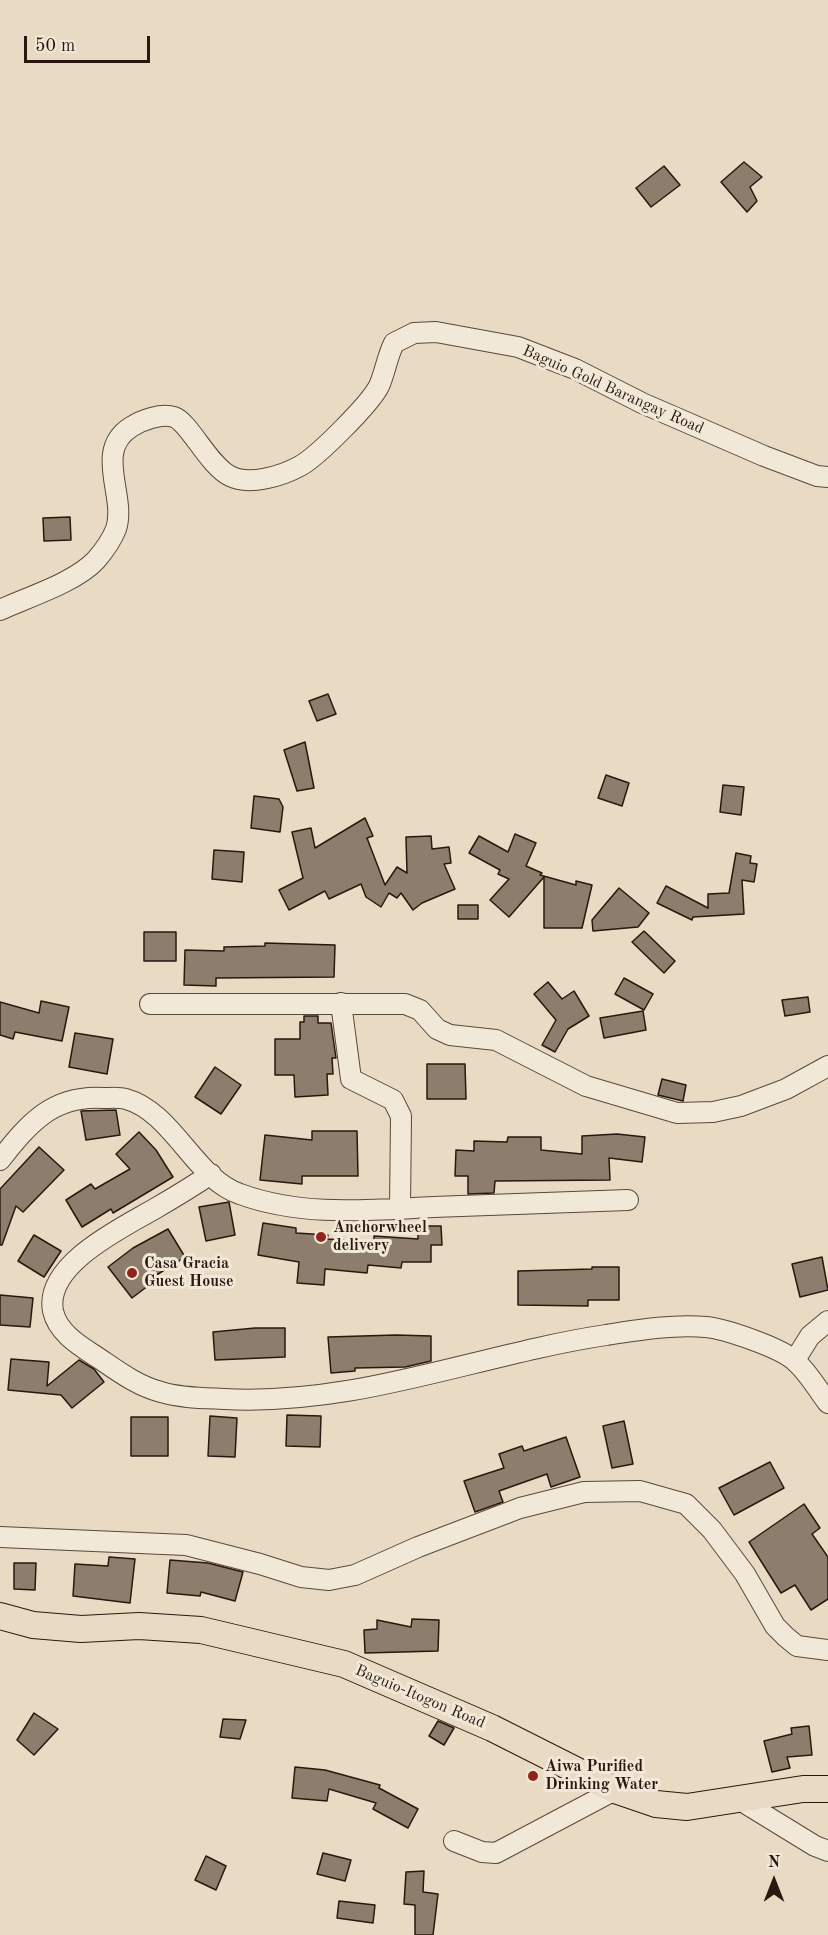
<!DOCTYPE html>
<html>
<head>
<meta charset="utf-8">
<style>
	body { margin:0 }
	#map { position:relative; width:828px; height:1935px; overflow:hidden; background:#e9dbc3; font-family:"Old Standard TT",serif }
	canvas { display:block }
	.north { position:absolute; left:744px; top:1851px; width:60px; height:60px; -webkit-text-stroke:4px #f1e8d8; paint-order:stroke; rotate:0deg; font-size:16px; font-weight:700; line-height:24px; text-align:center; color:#291710 }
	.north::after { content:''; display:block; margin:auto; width:21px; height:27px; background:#291710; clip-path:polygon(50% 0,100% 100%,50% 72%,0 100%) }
	.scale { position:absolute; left:24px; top:36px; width:126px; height:27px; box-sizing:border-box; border:3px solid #291710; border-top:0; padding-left:8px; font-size:18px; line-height:21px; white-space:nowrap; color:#291710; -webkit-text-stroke:4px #f1e8d8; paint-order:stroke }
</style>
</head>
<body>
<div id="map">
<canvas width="828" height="1935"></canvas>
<div class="north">N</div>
<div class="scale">50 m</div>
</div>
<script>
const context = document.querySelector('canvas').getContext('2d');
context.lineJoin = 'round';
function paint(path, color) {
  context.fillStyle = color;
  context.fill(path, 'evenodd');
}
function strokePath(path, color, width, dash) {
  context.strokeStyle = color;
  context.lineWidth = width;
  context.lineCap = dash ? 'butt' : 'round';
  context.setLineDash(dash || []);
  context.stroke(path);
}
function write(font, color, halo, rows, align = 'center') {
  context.font = font + ' "Old Standard TT",serif';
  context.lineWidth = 6;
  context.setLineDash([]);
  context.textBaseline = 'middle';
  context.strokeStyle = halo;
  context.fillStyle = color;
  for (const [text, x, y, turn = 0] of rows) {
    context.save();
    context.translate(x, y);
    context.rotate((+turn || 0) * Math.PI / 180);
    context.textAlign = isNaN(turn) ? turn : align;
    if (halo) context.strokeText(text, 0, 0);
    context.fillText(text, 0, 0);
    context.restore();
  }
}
const building = new Path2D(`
	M744,162L762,177L750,187L757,201L747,212L721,182Z
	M664,166L680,185L651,207L636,188Z
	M70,517L71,540L44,541L43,518Z
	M328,694L336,714L317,721L309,701Z
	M305,742L314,788L297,791L284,750Z
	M606,775L629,783L622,806L598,798Z
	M723,785L744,787L741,815L720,812Z
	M254,796L279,799L283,807L280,832L251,828Z
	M365,818L373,836L367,838L385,885L397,867L407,873L406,837L431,836L432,849L449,847L451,863L444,864L455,889L422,903L413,910L401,893L397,898L389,893L381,907L366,897L361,884L329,899L325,891L289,910L279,890L303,878L292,832L311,828L315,848Z
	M515,834L536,843L526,866L542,873L540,875L576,885V881L592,885L582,928H544V877L509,917L490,900L509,879L498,874L500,870L469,853L479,836L508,852Z
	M214,850L244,852L242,882L212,879Z
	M736,853L751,856L750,863L757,864L754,882L742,880L744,914L693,917L692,920L657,903L666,886L708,908V894L729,893Z
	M619,888L649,913L638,927L593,931L592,920Z
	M458,905H478V919H458Z
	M644,931L675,961L664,973L632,942Z
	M144,932H176V961H144Z
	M265,943L335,945L334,977L216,978V986L184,985L185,950L224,951V947L265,946Z
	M624,978L653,994L644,1010L615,994Z
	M548,982L562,999L574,991L589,1016L568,1029L555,1052L542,1045L556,1020L534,994Z
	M808,997L810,1012L785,1016L782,1000Z
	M41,1001L69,1007L62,1041L15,1032L13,1039L0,1035V1002L39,1013Z
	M643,1011L646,1030L604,1038L600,1018Z
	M304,1016H318V1023H331L336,1058H332L333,1074H327L328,1095L295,1097L294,1075H275V1039H300V1022H304Z
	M75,1033L113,1039L107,1074L69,1067Z
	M427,1064H465L466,1099H427Z
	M215,1067L241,1085L221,1114L195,1097Z
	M662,1079L686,1085L683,1101L658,1095Z
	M116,1110L120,1135L86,1140L81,1111Z
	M312,1131H357L358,1176H302V1184L260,1180L265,1135L312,1140Z
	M139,1132L156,1150L173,1177L113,1213L111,1209L82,1227L66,1200L91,1184L95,1189L130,1169L116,1154Z
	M617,1134L645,1137L642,1162L609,1158L610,1180L495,1181L494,1193L468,1194V1176H455L456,1150L474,1151V1141L507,1142L508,1137H541V1150L582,1154V1136Z
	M39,1147L64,1170L23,1212L16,1206L2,1245H0V1189Z
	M229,1202L235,1235L206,1241L199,1207Z
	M263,1223L296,1228V1233L328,1235L327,1239L374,1242V1236L418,1239V1226H441L442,1245H431V1262H402L401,1268L368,1265L367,1273L325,1269L324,1285L297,1283L299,1262L258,1255Z
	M168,1229L185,1257L155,1276L157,1279L132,1298L108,1267L133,1248Z
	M34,1235L61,1251L44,1277L18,1261Z
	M822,1257L828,1290L800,1297L792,1264Z
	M592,1267H619V1300H588V1306L518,1305V1271L592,1269Z
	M0,1295L33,1298L30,1327L0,1325Z
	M255,1328H285V1357L215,1360L213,1332Z
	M396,1335L431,1336V1361L405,1367L355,1368V1371L331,1373L328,1337Z
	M11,1359L49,1362L47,1386L79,1360L94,1369L104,1382L72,1408L61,1395L8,1390Z
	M287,1415L321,1416L320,1447L286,1446Z
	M210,1416L237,1418L235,1457L208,1456Z
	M131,1417H168V1456H131Z
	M624,1421L633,1464L612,1468L603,1426Z
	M566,1437L580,1477L551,1487L547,1474L499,1491L503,1502L475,1512L464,1481L504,1468L499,1454L522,1446L524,1451Z
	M770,1462L784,1488L734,1515L719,1488Z
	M804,1504L820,1528L812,1534L828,1557V1599L811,1610L795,1585L781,1593L749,1542Z
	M109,1557L135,1559L130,1603L73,1596L75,1564L108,1566Z
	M170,1560L208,1563L243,1572L235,1601L201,1592L200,1596L167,1593Z
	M14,1563H36L35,1590L14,1589Z
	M412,1619L439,1620L438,1651L365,1653L364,1630L377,1629V1620L411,1627Z
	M34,1713L58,1729L34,1755L17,1740Z
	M223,1719L246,1720L240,1739L220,1737Z
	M438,1721L454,1728L444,1745L429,1736Z
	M809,1726L812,1755L787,1757L790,1768L772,1772L764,1741L792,1734L791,1728Z
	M295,1767L325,1770L380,1785L379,1788L418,1809L408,1828L373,1809L376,1803L329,1789L327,1801L292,1798Z
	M323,1853L351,1860L345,1881L317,1874Z
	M206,1856L226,1866L216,1890L195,1880Z
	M424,1871L423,1892L438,1894L433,1935H415V1905L404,1904L406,1872Z
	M339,1901L375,1905L373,1923L337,1918Z`);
const minor = new Path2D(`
	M0,610C28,597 76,582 96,560C103,552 112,539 116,529C127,496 93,451 131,427C142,420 161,413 174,417C189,422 209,466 230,476C249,486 282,476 300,466C317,457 370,404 379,386C385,373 387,357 394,343L414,333L436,332L518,347L575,369L642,403L764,456L817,476L828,477
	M341,1003L351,1079L393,1100L401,1116L400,1208
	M150,1004H405L420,1010L437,1029L450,1035L496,1040L586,1086L677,1113L713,1112L741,1106L786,1089L828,1066
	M0,1160C29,1123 53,1095 103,1098C110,1098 119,1097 126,1099C173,1112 195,1179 240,1194C303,1217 368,1210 433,1207C498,1205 563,1202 628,1200
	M211,1174C193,1186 175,1197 156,1208C124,1227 44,1264 53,1311C58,1334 82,1347 100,1359C119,1372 138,1386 161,1392C181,1398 203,1398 224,1399C358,1406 475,1355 606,1335C638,1330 674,1324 706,1327C726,1329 781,1348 795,1361C808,1372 818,1390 828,1403
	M795,1360L810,1336L828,1321
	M0,1537L186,1545L260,1564L301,1577L329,1580L355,1575L418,1547L520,1508L584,1492L640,1491L686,1504L712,1530L745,1574L775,1626L786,1637L797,1646L828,1650
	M740,1800L815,1846L828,1851
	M454,1841L482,1852L496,1853L615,1790`);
const major = new Path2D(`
	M0,1616L33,1625L81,1629L139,1626L201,1630L344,1664L492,1728L615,1790L656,1804L687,1807L803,1789H828`);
const markers = [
	[321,1237,6,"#8f2418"],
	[132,1273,6,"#8f2418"],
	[533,1776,6,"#8f2418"]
];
const streetNames = [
	["Baguio Gold Barangay Road",613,390,24],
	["Baguio-Itogon Road",420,1697,23]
];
const poiNames = [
	["Anchorwheel",333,1228],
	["delivery",333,1246],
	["Casa Gracia",144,1264],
	["Guest House",144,1282],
	["Aiwa Purified",545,1767],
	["Drinking Water",545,1785]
];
paint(building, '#8d7d6d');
strokePath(building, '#291710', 1.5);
strokePath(minor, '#59483d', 22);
strokePath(major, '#291710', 28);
strokePath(minor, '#f1e8d8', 20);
strokePath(major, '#e9dbc3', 26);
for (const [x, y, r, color] of markers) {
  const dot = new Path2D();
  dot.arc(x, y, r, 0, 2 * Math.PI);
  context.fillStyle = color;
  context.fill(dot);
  strokePath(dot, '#f1e8d8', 2);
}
write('16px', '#291710', '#f1e8d8', streetNames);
write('bold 16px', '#291710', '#f1e8d8', poiNames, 'left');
</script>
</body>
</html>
